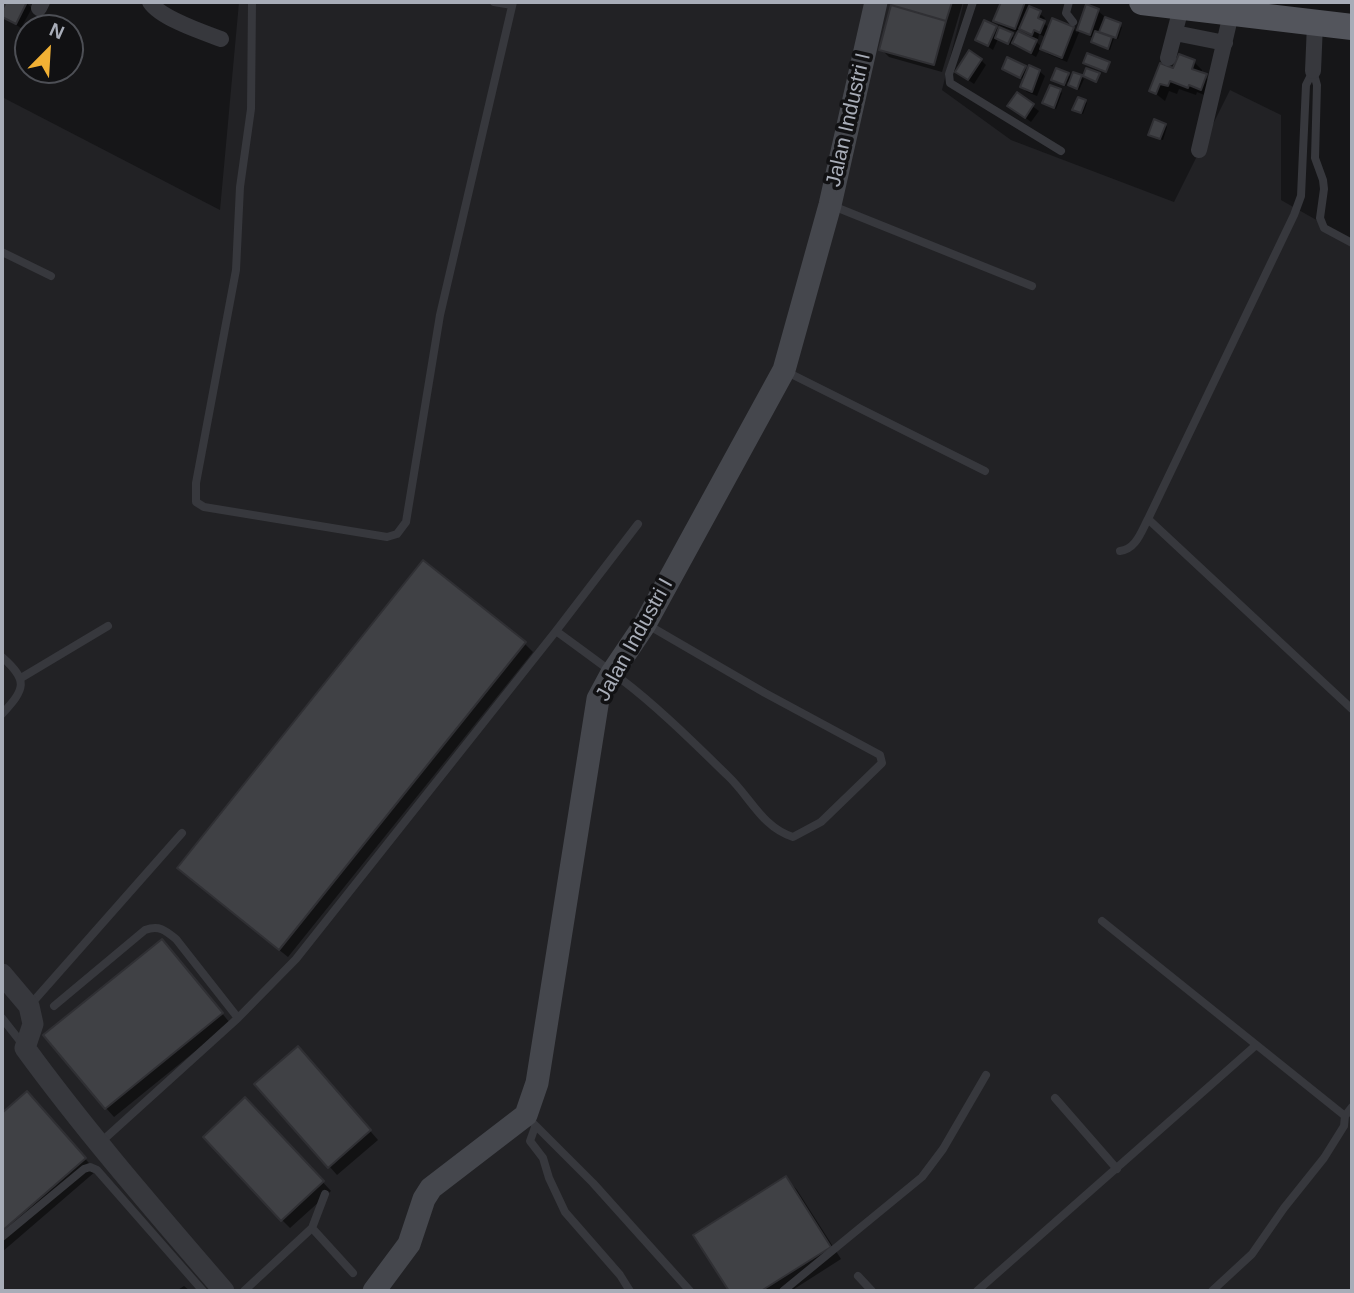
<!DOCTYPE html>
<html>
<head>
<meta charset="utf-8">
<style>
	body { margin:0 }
	#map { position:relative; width:1354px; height:1293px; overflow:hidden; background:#161618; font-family:Arial,sans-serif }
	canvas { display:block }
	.frame { position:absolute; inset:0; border:4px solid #a8adb8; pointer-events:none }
	.north { position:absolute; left:14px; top:14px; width:70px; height:70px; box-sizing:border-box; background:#111113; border:2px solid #4d4f55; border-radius:50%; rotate:24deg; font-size:19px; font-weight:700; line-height:28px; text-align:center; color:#a8adb8 }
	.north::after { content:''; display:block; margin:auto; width:24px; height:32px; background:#f2b134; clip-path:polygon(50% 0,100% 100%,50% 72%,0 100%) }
</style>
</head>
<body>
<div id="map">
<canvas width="1354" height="1293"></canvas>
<div class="frame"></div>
<div class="north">N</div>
</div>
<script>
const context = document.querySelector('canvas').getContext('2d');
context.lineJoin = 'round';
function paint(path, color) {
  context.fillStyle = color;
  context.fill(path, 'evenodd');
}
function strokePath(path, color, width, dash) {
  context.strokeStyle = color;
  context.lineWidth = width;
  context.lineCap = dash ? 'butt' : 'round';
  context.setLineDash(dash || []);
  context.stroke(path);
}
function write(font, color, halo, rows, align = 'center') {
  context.font = font + ' Arial,sans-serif';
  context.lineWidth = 7;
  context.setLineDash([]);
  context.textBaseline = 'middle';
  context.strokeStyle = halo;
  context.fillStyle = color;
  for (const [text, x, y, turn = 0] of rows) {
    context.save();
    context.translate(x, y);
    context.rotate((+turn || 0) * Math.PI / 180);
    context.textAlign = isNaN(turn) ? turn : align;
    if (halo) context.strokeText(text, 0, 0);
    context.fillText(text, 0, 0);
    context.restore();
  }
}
const built = new Path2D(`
	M239,2H964L942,90L1011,140L1174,202L1230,90L1281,115V200L1352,240V1291H2V97L220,210Z`);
const shadow = new Path2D(`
	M8,2H25L32,8L21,28L2,16Z
	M894,2H963L942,72L889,57L881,49Z
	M1003,2H1025L1045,18L1043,22L1050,29L1073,28L1077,33L1087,7L1098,11L1104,16L1103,18L1122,27L1118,39L1114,38L1110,50L1095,44L1093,42L1094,39L1080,30L1067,62L1048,54L1041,47L1036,57L1020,48L1012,41L1010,45L998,39L993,50L977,39L996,27L1016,39L1019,33L1001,26L995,21ZM1022,29L1030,38L1020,34ZM1039,34L1047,38L1043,48L1030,36L1038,39Z
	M70,42L80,49L74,61L70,59Z
	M981,60L986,65L974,84L957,72Z
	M1194,62L1202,70L1201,74L1214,84L1209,97L1197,92L1196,95L1179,89L1177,94L1169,91L1165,101L1151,90L1174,70Z
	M1025,67L1028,71H1039L1045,76L1037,96L1027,92L1022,87L1025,80L1006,70Z
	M1068,74L1072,79L1074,74L1084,79L1079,90L1067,82L1066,86L1053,80Z
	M1060,91L1062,93L1056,109L1044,103Z
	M1017,95L1039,111L1031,122L1010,106Z
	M1085,101L1087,103L1083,114L1076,112L1074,110Z
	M1165,125L1167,127L1163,140L1152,136Z
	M524,643L533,652L288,957L187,876Z
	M170,950L230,1023L114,1117L106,1108Z
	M306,1057L378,1140L337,1175L257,1084Z
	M27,1093L96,1171L2,1252V1115Z
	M254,1108L331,1191L290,1228L282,1220Z
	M786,1178L797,1190L841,1259L791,1291H731L695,1236Z
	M184,1286L190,1291H176Z`);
const building = new Path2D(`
	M6,2H27L16,24L2,17V10Z
	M892,2H952L946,21L891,5Z
	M1001,2H1025L1015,29L993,21Z
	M1086,4L1099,9L1090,35L1077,30Z
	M891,5L946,21L934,65L879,50Z
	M1029,6L1041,11L1038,18L1045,21L1040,33L1034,30L1032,35L1019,29Z
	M1105,17L1121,23L1116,38L1099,32Z
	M1052,18L1074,27L1062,58L1040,49Z
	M984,20L997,26L988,46L975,40Z
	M999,27L1013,33L1008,44L995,38Z
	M1018,31L1037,40L1031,53L1012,43Z
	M1095,31L1112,37L1108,49L1091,42Z
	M969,50L982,59L968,80L955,72Z
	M1087,53L1110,62L1106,72L1083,63Z
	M1179,54L1195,60L1192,69L1207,74L1201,90L1189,85L1188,88L1170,81L1168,86L1160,84L1156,94L1149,91L1160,63L1173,68Z
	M1007,57L1026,66L1020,78L1002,69Z
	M1029,65L1040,70L1032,92L1020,87Z
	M1056,68L1069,73L1064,85L1051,80Z
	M1086,68L1100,73L1096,82L1083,76Z
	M1073,72L1082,75L1077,89L1068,85Z
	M1050,85L1061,89L1054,108L1042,103Z
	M1017,92L1034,104L1025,118L1007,106Z
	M1078,97L1086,100L1081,113L1072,110Z
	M1154,119L1166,124L1160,139L1148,135Z
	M423,560L526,642L279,950L177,868Z
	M162,939L223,1013L105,1109L43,1035Z
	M298,1046L371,1130L328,1168L254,1084Z
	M27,1091L86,1158L2,1231V1113Z
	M245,1097L324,1181L281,1221L203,1137Z
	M786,1176L831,1247L761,1291H729L693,1235Z`);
const service = new Path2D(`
	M252,2L251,109L240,187L236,270L196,483V502L204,507L387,537L397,534L406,522L440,315L513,2
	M494,2L512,5
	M973,2L949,74L950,83L1061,151
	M1069,2L1066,13L1073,22
	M1313,71L1317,85L1315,158L1323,180L1324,189L1320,218L1324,228L1352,243
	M833,206L1032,286
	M2,252L51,276
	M787,372L985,471
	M1148,519L1352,709
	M1120,551C1136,549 1141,532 1148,519L1294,215L1301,196L1306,85L1313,71
	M556,631C578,647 600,663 621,679C658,707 695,744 728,776C751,798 762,827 793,837L821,822L882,763L880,755L765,693L648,625
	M2,657C29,681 25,689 2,714
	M21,678L108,626
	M1102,921L1345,1116
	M31,1004L182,833
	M54,1006L145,930C159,925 165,930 176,939L238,1018
	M2,1018L24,1046
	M1055,1098L1117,1169
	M528,1118L593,1183L690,1291
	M535,1127L530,1141L543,1158L549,1178L565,1212L620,1275L630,1291
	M101,1142L238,1018L296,959L556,631L638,524
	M312,1228L353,1273
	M2,1237L84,1169L90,1167L97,1170L203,1291
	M858,1276L872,1291
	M244,1291L312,1228L325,1194
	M783,1291L922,1177L943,1149L986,1075
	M977,1291L1255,1046
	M1212,1291L1252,1254L1284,1208L1324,1158L1344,1126L1345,1116L1352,1107`);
const minor = new Path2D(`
	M150,2C160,18 202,32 221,39
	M39,8L42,2
	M1175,33L1225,43
	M1168,58L1181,8
	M1313,71L1315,24
	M1199,150L1231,14`);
const tertiary = new Path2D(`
	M2,974L29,1006L33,1024L25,1048C87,1133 156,1212 224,1291`);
const secondary = new Path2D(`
	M374,1291L409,1244L424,1199L431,1188L526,1115L537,1083L598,699L612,673L645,624L784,370L830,205L876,2`);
const primary = new Path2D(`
	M1142,2L1352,27`);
const streetNames = [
	["Jalan Industri I",849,120,-77],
	["Jalan Industri I",635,640,-61]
];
paint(built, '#222225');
paint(shadow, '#0007');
paint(building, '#404145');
strokePath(building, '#303034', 2);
strokePath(service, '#37383d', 8);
strokePath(minor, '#37383d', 16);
strokePath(tertiary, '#37383d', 21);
strokePath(secondary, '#45474d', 23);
strokePath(primary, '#53555c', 26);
write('21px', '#a8adb8', '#111113', streetNames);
</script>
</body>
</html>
